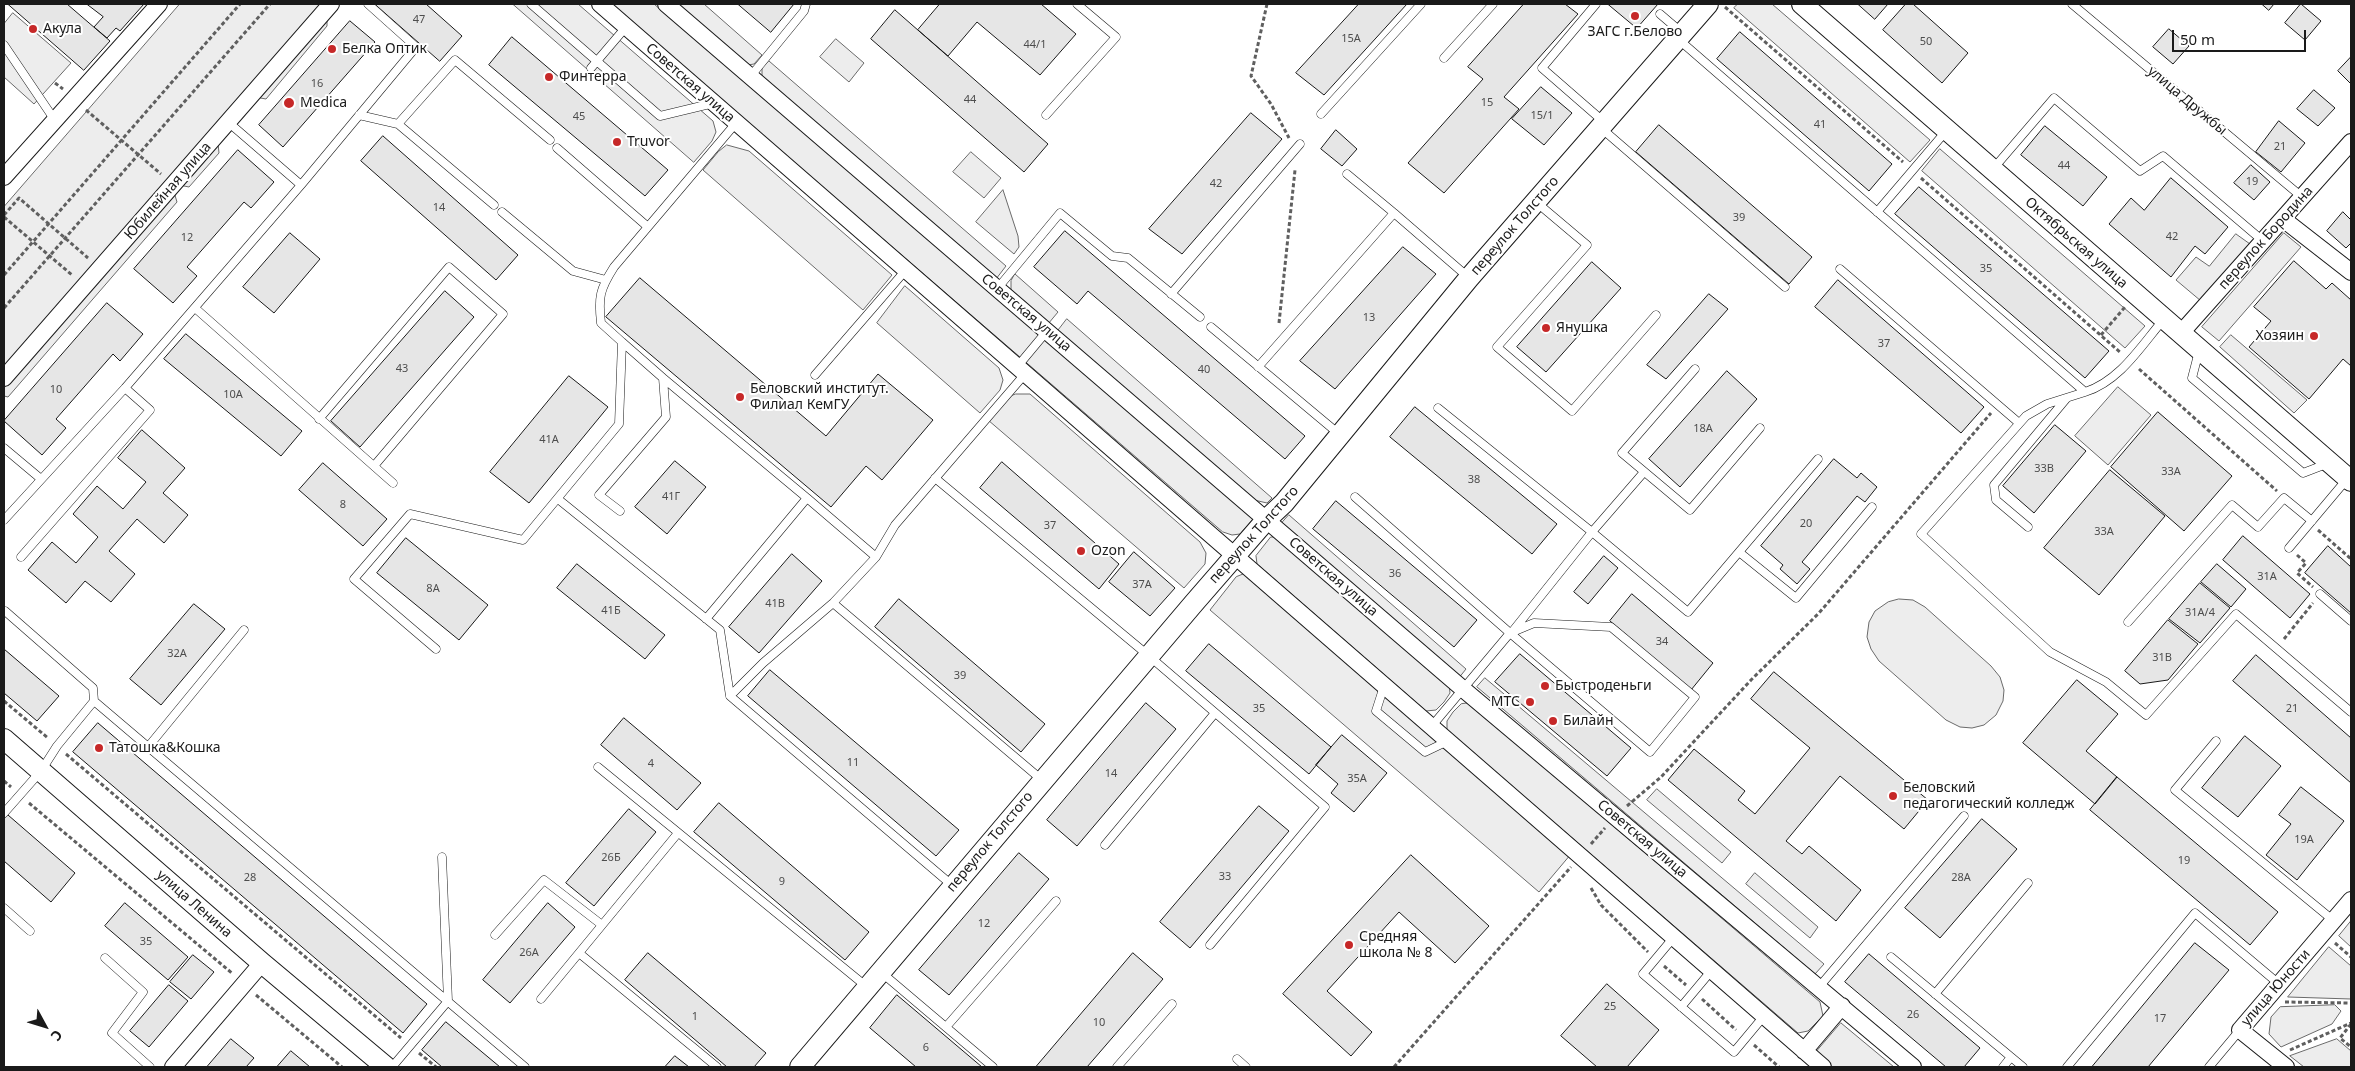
<!DOCTYPE html>
<html>
<head>
<meta charset="utf-8">
<style>
	body { margin:0 }
	#map { position:relative; width:2355px; height:1071px; overflow:hidden; background:#fff; font-family:"Noto Sans",sans-serif }
	canvas { display:block }
	.frame { position:absolute; inset:0; border:5px solid #1a1a1a; pointer-events:none }
	.north { position:absolute; left:20px; top:1001px; width:50px; height:50px; -webkit-text-stroke:4px #fff; paint-order:stroke; rotate:129deg; font-size:14px; font-weight:700; line-height:20px; text-align:center; color:#1a1a1a }
	.north::after { content:''; display:block; margin:auto; width:18px; height:22px; background:#1a1a1a; clip-path:polygon(50% 0,100% 100%,50% 72%,0 100%) }
	.scale { position:absolute; left:2172px; top:30px; width:134px; height:22px; box-sizing:border-box; border:2px solid #1a1a1a; border-top:0; padding-left:6px; font-size:15px; line-height:18px; white-space:nowrap; color:#1a1a1a; -webkit-text-stroke:4px #fff; paint-order:stroke }
</style>
</head>
<body>
<div id="map">
<canvas width="2355" height="1071"></canvas>
<div class="frame"></div>
<div class="north">С</div>
<div class="scale">50 m</div>
</div>
<script>
const context = document.querySelector('canvas').getContext('2d');
context.lineJoin = 'round';
function paint(path, color) {
  context.fillStyle = color;
  context.fill(path, 'evenodd');
}
function strokePath(path, color, width, dash) {
  context.strokeStyle = color;
  context.lineWidth = width;
  context.lineCap = dash ? 'butt' : 'round';
  context.setLineDash(dash || []);
  context.stroke(path);
}
function write(font, color, halo, rows, align = 'center') {
  context.font = font + ' "Noto Sans",sans-serif';
  context.lineWidth = 4;
  context.setLineDash([]);
  context.textBaseline = 'middle';
  context.strokeStyle = halo;
  context.fillStyle = color;
  for (const [text, x, y, turn = 0] of rows) {
    context.save();
    context.translate(x, y);
    context.rotate((+turn || 0) * Math.PI / 180);
    context.textAlign = isNaN(turn) ? turn : align;
    if (halo) context.strokeText(text, 0, 0);
    context.fillText(text, 0, 0);
    context.restore();
  }
}
const built = new Path2D(`
	M180,4H323L4,371V207Z
	M513,4H578L713,121L716,132L712,141L694,162Z
	M611,4H654L1254,518L1240,534L1232,535L1223,532Z
	M673,4H704L762,55L754,64L748,65Z
	M1738,4H1772L1930,140L1910,162L1734,8Z
	M13,13L71,63L34,104L4,77V24Z
	M327,15V26L266,99L255,97Z
	M836,39L864,63L849,82L820,57Z
	M769,61L1006,266L996,279L762,80V68Z
	M218,143L219,153L189,187L179,185Z
	M727,145L749,151L892,275L863,310L703,170L718,152Z
	M1940,149L2145,326L2125,348L1922,171Z
	M971,152L1001,178L984,198L953,172Z
	M1003,190L1018,236L1019,247L1014,254L976,222Z
	M174,192L177,202L8,397L4,396V388Z
	M2284,233L2301,247L2219,341L2202,327Z
	M2236,234L2250,244L2201,301L2176,280L2196,257L2209,266Z
	M1015,274L1058,312L1048,324L1011,290V281Z
	M905,286L999,368L1003,380L1000,390L980,413L877,323Z
	M1067,319L1272,498L1267,503L1254,500L1057,332Z
	M2231,335L2307,400L2294,413L2220,347Z
	M2118,387L2151,415L2108,465L2075,436Z
	M1016,394H1030L1200,542L1206,553L1205,564L1184,588L988,420L1005,398Z
	M1289,515L1466,669L1458,679L1281,524Z
	M1271,537H1279L1449,684L1450,693L1444,702L1436,710L1426,711L1257,564L1256,556Z
	M1244,574L1571,854L1539,892L1210,610L1236,577Z
	M1899,599L1913,600L1925,607L1991,666L2000,677L2004,690L2003,701L1996,715L1984,725L1972,728L1960,727L1946,720L1879,661L1871,649L1867,637L1869,622L1875,611L1888,602Z
	M1485,678L1824,964L1815,974L1477,687Z
	M1469,703L1820,1002L1823,1016L1808,1031L1798,1033L1447,730V721L1453,712L1461,704Z
	M1657,789L1731,852L1722,863L1647,800Z
	M1755,873L1818,927L1810,938L1746,884Z
	M2351,921V947L2339,936Z
	M2329,947L2351,966V999L2288,997Z
	M2335,1005L2341,1011L2332,1024L2281,1047L2269,1034L2271,1017L2280,1007Z
	M1841,1023L1894,1067H1825L1812,1057Z
	M2337,1039L2351,1051V1067H2304L2290,1056Z`);
const building = new Path2D(`
	M8,4H67L110,41L84,70Z
	M87,4H144L120,31L116,28L107,38L94,27L103,17Z
	M375,4H426L462,36L440,61Z
	M738,4H794L771,32Z
	M940,4H1041L1076,34L1040,75L977,22L948,56L918,30Z
	M1359,4H1407L1324,95L1296,73Z
	M1524,4H1565L1578,14L1504,97L1519,109L1444,193L1408,163L1483,79L1468,67Z
	M1608,4H1658L1637,28Z
	M1858,4H1888L1875,19Z
	M1906,4H1913L1968,53L1942,83L1883,30Z
	M2262,4H2274L2269,10Z
	M2301,4L2321,21L2305,40L2285,23Z
	M895,10L1048,144L1024,172L871,39Z
	M350,21L375,42L283,147L259,125Z
	M2169,29L2189,46L2173,64L2153,47Z
	M1740,32L1892,164L1869,191L1717,59Z
	M512,37L668,170L645,196L489,65Z
	M2351,57V84L2338,71Z
	M1541,87L1572,113L1544,145L1512,119Z
	M2314,90L2335,108L2318,126L2297,109Z
	M1251,113L1282,139L1182,254L1149,229Z
	M2279,121L2305,143L2281,172L2256,152Z
	M1659,125L1812,257L1789,284L1636,152Z
	M2045,126L2107,177L2083,206L2021,155Z
	M1336,130L1357,149L1342,166L1321,149Z
	M383,136L518,255L496,280L361,161Z
	M238,150L274,182L251,208L244,202L187,267L197,276L173,303L134,269Z
	M2251,165L2270,182L2254,200L2234,183Z
	M2171,178L2228,227L2205,254L2195,246L2171,277L2109,224L2131,198L2144,210Z
	M1919,187L2109,351L2085,378L1895,214Z
	M2343,212L2351,220V243L2346,248L2327,231Z
	M1065,231L1305,436L1285,459L1088,291L1077,304L1034,267Z
	M290,233L320,259L274,313L243,287Z
	M1403,247L1436,274L1335,389L1300,361Z
	M2294,261L2326,289L2332,283L2351,300V366L2343,359L2309,399L2249,347L2271,321L2254,307Z
	M1592,262L1621,288L1546,372L1517,347Z
	M640,278L826,436L878,374L933,420L882,480L866,466L831,507L606,317Z
	M1838,280L1984,407L1961,433L1815,307Z
	M445,291L474,317L360,447L331,421Z
	M1709,294L1728,309L1666,379L1647,365Z
	M107,303L143,334L120,361L113,354L56,419L66,428L42,455L4,421Z
	M186,334L302,431L281,456L164,359Z
	M1727,371L1757,399L1680,487L1649,459Z
	M569,376L608,407L529,503L490,472Z
	M1415,407L1557,524L1532,554L1390,437Z
	M2158,412L2232,476L2184,531L2111,467Z
	M2055,425L2086,451L2034,513L2003,486Z
	M142,430L185,468L163,493L188,515L164,543L137,519L109,551L135,574L111,602L85,581L66,603L28,570L52,542L76,563L98,537L73,514L97,486L123,509L146,482L118,458Z
	M1834,459L1857,478L1861,473L1877,487L1865,502L1857,496L1802,562L1810,569L1797,584L1780,569L1783,565L1761,546Z
	M675,461L706,487L667,534L635,507Z
	M1002,462L1119,564L1099,589L980,488Z
	M323,463L387,519L363,546L299,490Z
	M2110,470L2165,516L2099,595L2044,548Z
	M1336,501L1477,620L1454,647L1313,529Z
	M2243,536L2310,594L2290,618L2223,560Z
	M406,538L488,605L459,640L377,573Z
	M2328,546L2351,567V613L2305,573Z
	M1134,552L1175,588L1150,616L1109,582Z
	M792,554L822,581L759,653L729,627Z
	M1604,556L1618,568L1588,604L1574,592Z
	M577,564L665,635L645,659L557,588Z
	M2217,564L2246,589L2231,607L2201,582Z
	M2200,583L2230,608L2200,643L2169,619Z
	M1632,594L1713,663L1691,690L1610,621Z
	M899,599L1045,724L1021,752L875,627Z
	M194,604L225,629L161,705L130,679Z
	M2168,620L2198,644L2168,680L2140,684L2125,671Z
	M1209,644L1331,747L1309,774L1186,671Z
	M4,649L59,696L37,721L4,693Z
	M1520,654L1631,748L1607,776L1495,682Z
	M2256,655L2351,738V783L2233,681Z
	M770,670L959,830L936,856L748,696Z
	M1774,672L1928,800L1904,829L1840,776L1786,841L1802,854L1809,846L1861,890L1836,921L1668,780L1694,749L1745,791L1738,800L1755,814L1810,748L1751,699Z
	M2077,680L2118,714L2086,751L2117,777L2095,804L2023,743Z
	M1146,703L1176,729L1077,846L1047,820Z
	M624,718L701,783L677,810L601,745Z
	M98,723L427,1004L403,1033L73,752Z
	M1342,735L1387,773L1354,812L1331,793L1338,784L1316,765Z
	M2245,736L2281,766L2238,817L2202,788Z
	M2117,777L2278,912L2250,945L2090,810Z
	M2301,787L2344,821L2297,880L2266,855L2291,824L2279,815Z
	M719,803L869,932L845,960L694,832Z
	M1259,806L1289,831L1190,948L1160,922Z
	M629,809L656,832L594,906L566,883Z
	M8,815L75,873L51,902L4,861V819Z
	M1982,819L2017,849L1940,938L1905,908Z
	M1019,853L1049,879L949,995L919,970Z
	M1411,855L1489,926L1455,963L1399,912L1327,991L1372,1032L1351,1056L1283,994Z
	M125,903L188,957L168,980L105,926Z
	M548,903L575,927L510,1003L483,980Z
	M2195,943L2229,970L2148,1067H2092Z
	M648,953L766,1053L754,1067H727L625,980Z
	M1133,953L1163,979L1087,1067H1036Z
	M1869,954L1980,1048L1964,1067H1946L1845,982Z
	M193,955L214,972L191,999L170,982Z
	M1607,984L1659,1030L1627,1067H1597L1561,1036Z
	M169,985L188,1001L149,1047L130,1031Z
	M897,995L982,1067H916L870,1028Z
	M446,1022L500,1067H442L422,1050Z
	M231,1039L254,1058L246,1067H207Z
	M291,1051L310,1067H277Z
	M675,1056L689,1067H665Z`);
const path = new Path2D(`
	M1267,4L1251,76L1271,104L1289,138
	M1725,7L1903,162
	M55,83L63,89
	M86,110L161,174
	M1921,178L2121,353
	M4,215L19,198L88,258
	M4,217L72,275
	M4,275L240,4
	M4,308L270,4
	M1279,323L1295,170
	M2101,335L2125,307
	M2139,369L2277,491
	M2318,530L2351,559
	M2297,555L2306,563L2297,573L2313,587
	M2284,639L2313,603
	M4,701L48,738
	M66,754L401,1038
	M4,781L11,787
	M29,803L233,974
	M1627,806L1661,777L1751,680L1819,613L1991,413
	M1591,844L1605,828
	M1591,888L1601,905L1648,952
	M2335,943L2351,957
	M1664,966L1686,985
	M256,995L342,1067
	M1702,999L1736,1030
	M2285,1002L2351,1003
	M2351,1024L2340,1038L2351,1047
	M1754,1045L1779,1067
	M2290,1050L2351,1023
	M419,1053L436,1067
	M1394,1067L1571,867`);
const service = new Path2D(`
	M531,4L660,116L714,103
	M1596,4L1542,68L1604,122
	M2072,4L2302,197
	M1660,14L1681,32
	M1678,39L2085,392C2120,381 2141,346 2164,319
	M4,45L54,119
	M1444,58L1493,4
	M591,68L626,27
	M750,77L804,11L806,4
	M1321,114L1421,4
	M359,115L398,124L494,205
	M1046,115L1116,37L1077,4
	M398,124L455,60L550,140
	M1601,128L1785,287
	M557,148L648,227
	M1993,169L2054,98L2140,171L2163,156L2263,241
	M1347,174L1394,213
	M301,185L416,47L368,4
	M1536,202L1587,245L1497,347L1572,411L1656,315
	M502,212L573,271L606,280
	M1877,212L1947,130
	M1840,269L2019,423
	M997,289L1060,213L1112,256L1128,258L1200,317
	M1171,294L1300,144
	M195,308L393,483
	M1211,327L1339,434
	M2199,351L2192,378L2303,473L2329,463
	M1017,367L1047,331
	M1258,367L1394,213L1468,277
	M1695,369L1622,453L1690,510L1760,428
	M815,375L905,271
	M663,378L807,498
	M2085,392L2047,404L2026,416L1921,534L2050,652L2106,682L2146,715L2236,614L2351,712
	M1438,408L1592,532L1512,632
	M319,419L449,267L503,314L374,466
	M4,448L41,479
	M1644,472L1592,532L1688,612L1739,552L1796,598L1872,507
	M935,478L1149,656L1325,807L1210,945
	M1355,497L1510,633
	M558,499L720,630L730,696L953,886
	M620,511L599,495L666,417L663,378L622,342
	M4,520L125,388L301,185L228,122
	M2028,527L1996,500L1994,485L2066,399
	M2289,548L2347,479
	M1739,552L1818,459
	M21,557L150,410L125,388
	M2320,594L2351,621
	M833,603L1042,780
	M706,619L807,498L876,557
	M2128,622L2232,505L2258,527L2284,498L2312,521
	M436,649L354,579L410,514L523,540L619,424L622,342L601,323C598,297 600,289 614,267L736,123
	M1384,686L1376,711L1425,752L1448,741
	M730,696L763,663L833,603L876,557L895,525L1025,374
	M94,701L525,1067
	M1431,727L1510,633L1650,752L1695,697L1611,627L1534,623L1510,633
	M2216,741L2175,790L2334,921
	M148,747L244,630
	M598,767L867,987
	M4,813L41,771L57,746L94,701L93,688L5,611
	M1105,845L1215,713
	M4,908L30,931
	M495,935L544,880L602,925
	M1674,937L1643,974L1734,1052L1764,1016
	M579,953L717,1067
	M1891,957L2023,1067
	M105,958L143,992L112,1033L150,1067
	M882,973L993,1067
	M1819,987L1964,816
	M1935,994L2028,883
	M541,999L678,833
	M1681,1007L1712,970
	M946,1027L1056,901
	M1237,1059L1246,1067
	M392,1067L448,1001L442,857
	M1117,1067L1172,1004
	M2003,1067L2011,1057
	M2067,1067L2195,913L2279,984
	M2209,1067L2240,1030`);
const minor = new Path2D(`
	M600,4L1823,1067
	M666,4L1463,689L1913,1067
	M4,177L159,4
	M2283,219L2351,272
	M2181,333L2351,142
	M4,378L331,4
	M1804,1051L1842,1006
	M173,1067L262,963
	M2286,1067L2240,1030L2351,900`);
const tertiary = new Path2D(`
	M1802,4L2351,481
	M4,739L262,963L386,1067
	M800,1067L1194,603L1267,519L1284,503L1469,278L1708,4`);
const markers = [
	[1635,16,5,"#c62828"],
	[33,29,5,"#c62828"],
	[332,49,5,"#c62828"],
	[549,77,5,"#c62828"],
	[289,103,6,"#c62828"],
	[617,142,5,"#c62828"],
	[1546,328,5,"#c62828"],
	[2314,336,5,"#c62828"],
	[740,397,5,"#c62828"],
	[1081,551,5,"#c62828"],
	[1545,686,5,"#c62828"],
	[1530,702,5,"#c62828"],
	[1553,721,5,"#c62828"],
	[99,748,5,"#c62828"],
	[1893,796,5,"#c62828"],
	[1349,945,5,"#c62828"]
];
const numberNames = [
	["47",419,20],
	["15А",1351,39],
	["50",1926,42],
	["44/1",1035,45],
	["16",317,84],
	["44",970,100],
	["15",1487,103],
	["15/1",1542,116],
	["45",579,117],
	["41",1820,125],
	["21",2280,147],
	["44",2064,166],
	["19",2252,182],
	["42",1216,184],
	["14",439,208],
	["39",1739,218],
	["42",2172,237],
	["12",187,238],
	["35",1986,269],
	["13",1369,318],
	["37",1884,344],
	["43",402,369],
	["40",1204,370],
	["10",56,390],
	["10А",233,395],
	["18А",1703,429],
	["41А",549,440],
	["33В",2044,469],
	["33А",2171,472],
	["38",1474,480],
	["41Г",671,497],
	["8",343,505],
	["20",1806,524],
	["37",1050,526],
	["33А",2104,532],
	["36",1395,574],
	["31А",2267,577],
	["37А",1142,585],
	["8А",433,589],
	["41В",775,604],
	["41Б",611,611],
	["31А/4",2200,613],
	["34",1662,642],
	["32А",177,654],
	["31В",2162,658],
	["39",960,676],
	["35",1259,709],
	["21",2292,709],
	["11",853,763],
	["4",651,764],
	["14",1111,774],
	["35А",1357,779],
	["19А",2304,840],
	["26Б",611,858],
	["19",2184,861],
	["33",1225,877],
	["28",250,878],
	["28А",1961,878],
	["9",782,882],
	["12",984,924],
	["35",146,942],
	["26А",529,953],
	["25",1610,1007],
	["26",1913,1015],
	["1",695,1017],
	["17",2160,1019],
	["10",1099,1023],
	["6",926,1048]
];
const poiNames = [
	["Акула",43,29],
	["ЗАГС г.Белово",1635,32,"center"],
	["Белка Оптик",342,49],
	["Финтерра",559,77],
	["Mеdica",300,103],
	["Truvor",627,142],
	["Янушка",1556,328],
	["Хозяин",2304,336,"right"],
	["Беловский институт.",750,389],
	["Филиал КемГУ",750,405],
	["Ozon",1091,551],
	["Быстроденьги",1555,686],
	["МТС",1520,702,"right"],
	["Билайн",1563,721],
	["Татошка&Кошка",109,748],
	["Беловский",1903,788],
	["педагогический колледж",1903,804],
	["Средняя",1359,937],
	["школа № 8",1359,953]
];
const streetNames = [
	["Советская улица",690,83,41],
	["улица Дружбы",2187,101,40],
	["Юбилейная улица",168,191,-49],
	["переулок Толстого",1515,226,-49],
	["переулок Бородина",2266,238,-48],
	["Октябрьская улица",2076,243,41],
	["Советская улица",1026,313,40],
	["переулок Толстого",1254,535,-48],
	["Советская улица",1333,577,41],
	["Советская улица",1642,839,40],
	["переулок Толстого",990,842,-50],
	["улица Ленина",194,904,41],
	["улица Юности",2276,988,-49]
];
paint(built, '#ededed');
strokePath(built, '#6a6a6a', 1);
paint(building, '#e6e6e6');
strokePath(building, '#1a1a1a', 1);
strokePath(service, '#1a1a1a', 9);
strokePath(minor, '#1a1a1a', 18);
strokePath(tertiary, '#1a1a1a', 22);
strokePath(path, '#5f5f5f', 3, [4, 2.5]);
strokePath(service, '#fff', 8);
strokePath(minor, '#fff', 16);
strokePath(tertiary, '#fff', 20);
for (const [x, y, r, color] of markers) {
  const dot = new Path2D();
  dot.arc(x, y, r, 0, 2 * Math.PI);
  context.fillStyle = color;
  context.fill(dot);
  strokePath(dot, '#fff', 2);
}
write('11px', '#4d4d4d', null, numberNames);
write('14px', '#1a1a1a', '#fff', poiNames, 'left');
write('14px', '#1a1a1a', '#fff', streetNames);
</script>
</body>
</html>
